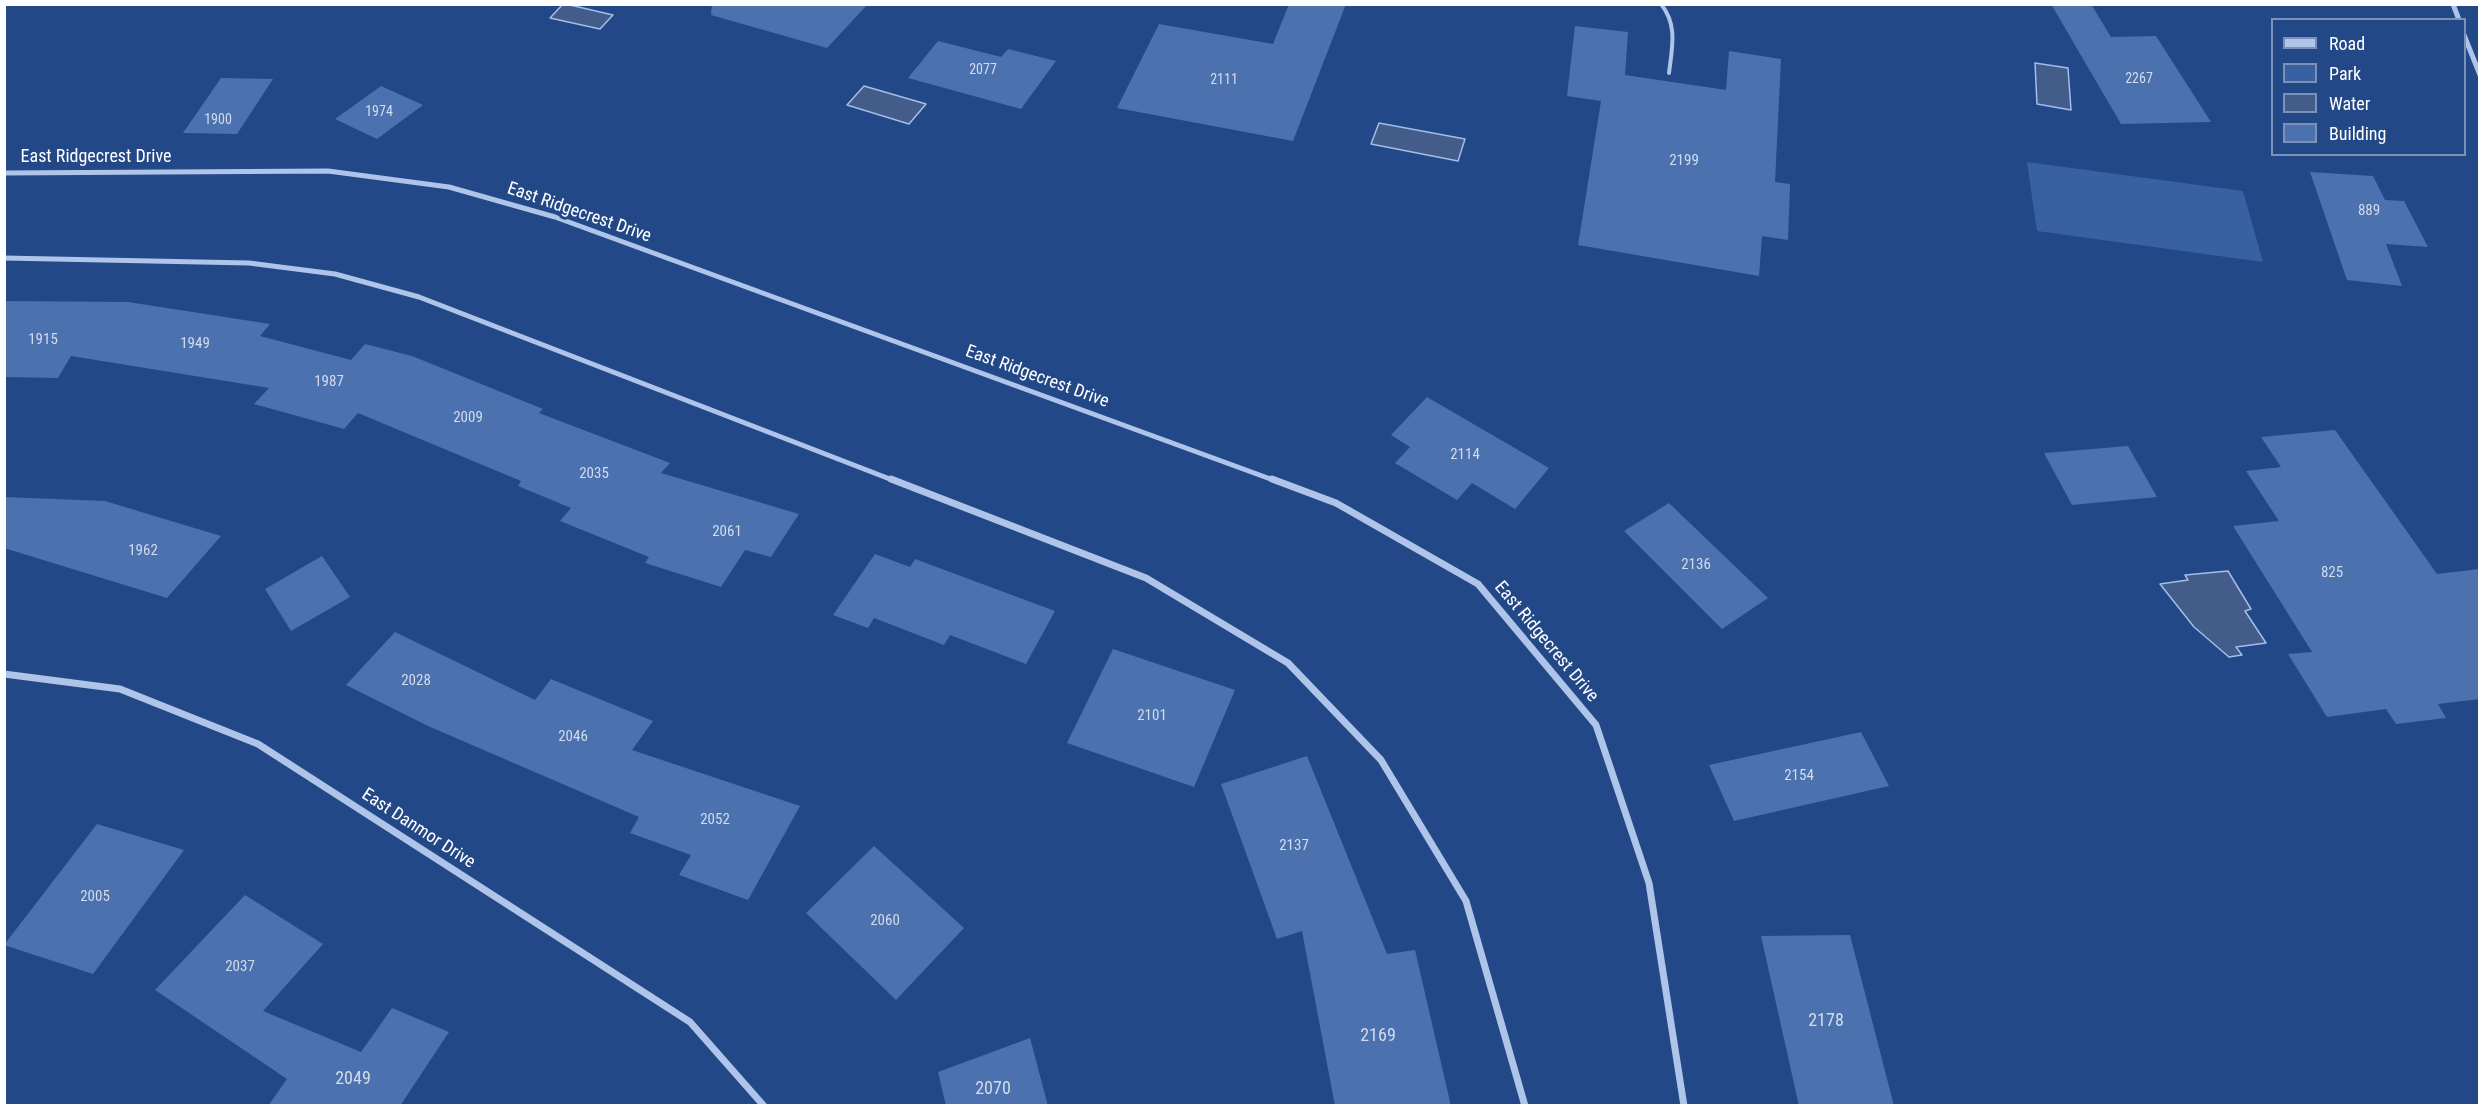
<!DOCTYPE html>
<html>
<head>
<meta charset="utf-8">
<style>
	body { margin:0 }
	#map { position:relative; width:2484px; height:1110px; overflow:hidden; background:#234887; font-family:"Roboto Condensed",sans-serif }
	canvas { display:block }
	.frame { position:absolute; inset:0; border:6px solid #fff; pointer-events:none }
	.legend { position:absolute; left:2271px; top:18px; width:195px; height:138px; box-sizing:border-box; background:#234887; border:2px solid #7b91b7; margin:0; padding:8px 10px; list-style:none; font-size:18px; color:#fff }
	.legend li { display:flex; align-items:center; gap:12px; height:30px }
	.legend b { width:30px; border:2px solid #7b91b7 }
</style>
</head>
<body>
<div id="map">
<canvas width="2484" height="1110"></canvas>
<div class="frame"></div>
<ul class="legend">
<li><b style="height:8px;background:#aec5e9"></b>Road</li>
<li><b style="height:16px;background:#3761a3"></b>Park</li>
<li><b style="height:16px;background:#435c8a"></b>Water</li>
<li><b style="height:16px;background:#4b71ae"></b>Building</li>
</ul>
</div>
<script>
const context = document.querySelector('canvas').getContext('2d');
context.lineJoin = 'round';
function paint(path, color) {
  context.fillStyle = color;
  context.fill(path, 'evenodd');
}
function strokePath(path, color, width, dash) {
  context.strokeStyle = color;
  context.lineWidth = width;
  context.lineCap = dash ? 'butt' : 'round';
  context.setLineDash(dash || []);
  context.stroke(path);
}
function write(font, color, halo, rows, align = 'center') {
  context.font = font + ' "Roboto Condensed",sans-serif';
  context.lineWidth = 6;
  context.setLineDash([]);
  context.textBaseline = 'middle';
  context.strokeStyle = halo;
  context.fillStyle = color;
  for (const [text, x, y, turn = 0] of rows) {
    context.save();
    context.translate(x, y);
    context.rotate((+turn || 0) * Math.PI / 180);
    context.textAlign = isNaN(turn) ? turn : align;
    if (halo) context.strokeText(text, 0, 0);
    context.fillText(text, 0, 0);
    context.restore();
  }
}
const green = new Path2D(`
	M2027,162L2243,191L2263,262L2037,231Z`);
const water = new Path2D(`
	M563,4L570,5L613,15L600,29L550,18Z
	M2035,63L2068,68L2071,110L2037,104Z
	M864,86L926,104L909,124L847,105Z
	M1379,123L1465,139L1458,161L1371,144Z
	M2228,571L2251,609L2245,611L2266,643L2236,647L2242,655L2229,657L2194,627L2160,584L2188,580L2185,575Z`);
const building = new Path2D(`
	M712,4H868L827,48L711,15Z
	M1289,4H1346L1293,141L1117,108L1159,24L1273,44Z
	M2051,4H2091L2111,37L2156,36L2211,122L2121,124Z
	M1575,26L1628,32L1625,75L1726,90L1729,51L1781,59L1775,182L1790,184L1788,240L1762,236L1759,276L1578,245L1601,101L1567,96Z
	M938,41L1001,57L1008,49L1056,61L1021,109L908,78Z
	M221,78L273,79L237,134L183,133Z
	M381,86L423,105L377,139L335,119Z
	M2310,172L2373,176L2385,200L2404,201L2428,247L2386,244L2402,286L2347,280Z
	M4,301L128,302L270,324L260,336L351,360L365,344L412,356L543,409L539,413L670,463L661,473L799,514L771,557L745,550L721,587L645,563L649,557L560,521L571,508L518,486L521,481L358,413L344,429L254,404L269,388L71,356L58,378L4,377Z
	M1427,397L1549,468L1515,509L1472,483L1457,500L1395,463L1410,447L1391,435Z
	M2335,430L2437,574L2480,569V699L2438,704L2446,718L2396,724L2386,709L2327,717L2288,654L2312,652L2233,526L2279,521L2246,471L2281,467L2261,437Z
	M2128,446L2157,497L2072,505L2044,453Z
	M4,497L105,501L221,536L167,598L4,548Z
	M1669,503L1768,598L1722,629L1624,531Z
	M875,554L910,567L915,559L1055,611L1026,664L950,635L944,645L874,618L868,628L833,615Z
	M322,556L350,597L291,631L265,589Z
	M395,632L535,700L551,679L653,721L632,750L800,806L748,900L679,875L691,855L630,833L639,817L428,726L346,685Z
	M1113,649L1235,690L1194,787L1067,743Z
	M1861,732L1889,786L1734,821L1709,765Z
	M1307,756L1387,954L1415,950L1451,1106H1335L1302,931L1277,939L1221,784Z
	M97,824L184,850L93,974L4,945Z
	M874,846L964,928L896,1000L806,913Z
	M245,895L323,944L263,1011L361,1052L392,1008L449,1032L400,1106H268L287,1079L155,990Z
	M1850,935L1894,1106H1799L1761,936Z
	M1030,1038L1048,1106H946L938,1072Z`);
const service = new Path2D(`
	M1661,4C1678,25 1672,48 1669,73`);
const minorFar1 = new Path2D(`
	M2453,4L2459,20
	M2464,35L2480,75
	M4,173L328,171L449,187L555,217L1276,481
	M4,258L249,263L335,274L419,297L895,481`);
const minor = new Path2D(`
	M891,479L1146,578L1288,663L1381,760L1466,901L1525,1106
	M1272,479L1336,503L1478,584L1596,725L1649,883L1684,1106
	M4,674L120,689L258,744L690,1022L764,1106`);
const farNumbernames = [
	["2077",983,70],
	["2267",2139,79],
	["2111",1224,80],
	["1974",379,112],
	["1900",218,120]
];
const numberNames = [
	["2199",1684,161],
	["889",2369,211],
	["1915",43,340],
	["1949",195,344],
	["1987",329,382],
	["2009",468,418],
	["2114",1465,455],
	["2035",594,474],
	["2061",727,532],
	["1962",143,551],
	["2136",1696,565],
	["825",2332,573],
	["2028",416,681],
	["2101",1152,716],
	["2046",573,737],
	["2154",1799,776],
	["2052",715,820],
	["2137",1294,846],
	["2005",95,897],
	["2060",885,921],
	["2037",240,967]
];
const streetNames = [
	["East Ridgecrest Drive",96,157],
	["East Ridgecrest Drive",579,213,19],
	["East Ridgecrest Drive",1037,377,20],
	["East Ridgecrest Drive",1546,642,50],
	["East Danmor Drive",418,829,33]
];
const nearNumbernames = [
	["2178",1826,1021],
	["2169",1378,1036],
	["2049",353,1079],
	["2070",993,1089]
];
paint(green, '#3761a3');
paint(water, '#435c8a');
strokePath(water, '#a2beea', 1.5);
paint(building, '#4b71ae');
strokePath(service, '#aec5e9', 4);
strokePath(minorFar1, '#aec5e9', 5);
strokePath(minor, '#aec5e9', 7);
write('14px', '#d2dceb', null, farNumbernames);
write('15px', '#d2dceb', null, numberNames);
write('18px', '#fff', '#234887', streetNames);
write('18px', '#d2dceb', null, nearNumbernames);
</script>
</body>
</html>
